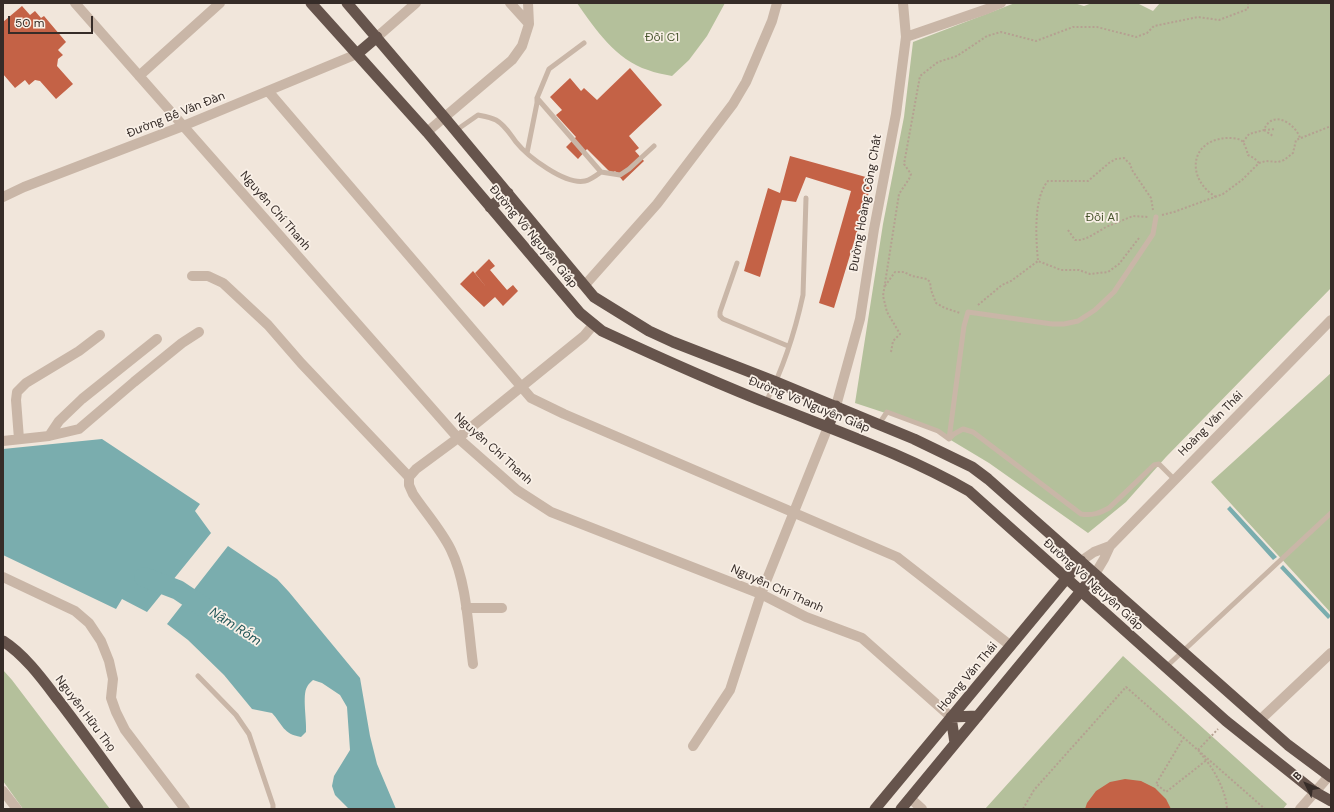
<!DOCTYPE html>
<html>
<head>
<meta charset="utf-8">
<style>
	body { margin:0 }
	#map { position:relative; width:1334px; height:812px; overflow:hidden; background:#f1e6db; font-family:"DM Sans",sans-serif }
	canvas { display:block }
	.frame { position:absolute; inset:0; border:4px solid #362c28; pointer-events:none }
	.north { position:absolute; left:1286px; top:764px; width:40px; height:40px; -webkit-text-stroke:3px #f9f0e7; paint-order:stroke; rotate:313deg; font-size:11px; font-weight:700; line-height:16px; text-align:center; color:#362c28 }
	.north::after { content:''; display:block; margin:auto; width:14px; height:18px; background:#362c28; clip-path:polygon(50% 0,100% 100%,50% 72%,0 100%) }
	.scale { position:absolute; left:8px; top:16px; width:85px; height:18px; box-sizing:border-box; border:2px solid #362c28; border-top:0; padding-left:5px; font-size:12px; line-height:14px; white-space:nowrap; color:#362c28; -webkit-text-stroke:3px #f9f0e7; paint-order:stroke }
</style>
</head>
<body>
<div id="map">
<canvas width="1334" height="812"></canvas>
<div class="frame"></div>
<div class="north">B</div>
<div class="scale">50 m</div>
</div>
<script>
const context = document.querySelector('canvas').getContext('2d');
context.lineJoin = 'round';
function paint(path, color) {
  context.fillStyle = color;
  context.fill(path, 'evenodd');
}
function strokePath(path, color, width, dash) {
  context.strokeStyle = color;
  context.lineWidth = width;
  context.lineCap = dash ? 'butt' : 'round';
  context.setLineDash(dash || []);
  context.stroke(path);
}
function write(font, color, halo, rows, align = 'center') {
  context.font = font + ' "DM Sans",sans-serif';
  context.lineWidth = 3.5;
  context.setLineDash([]);
  context.textBaseline = 'middle';
  context.strokeStyle = halo;
  context.fillStyle = color;
  for (const [text, x, y, turn = 0] of rows) {
    context.save();
    context.translate(x, y);
    context.rotate((+turn || 0) * Math.PI / 180);
    context.textAlign = isNaN(turn) ? turn : align;
    if (halo) context.strokeText(text, 0, 0);
    context.fillText(text, 0, 0);
    context.restore();
  }
}
const green = new Path2D(`
	M577,3H725L707,36L689,60L672,76C664,74 655,73 648,70C616,60 595,29 577,3Z
	M1015,3H1074L1084,6L1092,3H1137L1153,11L1160,3H1331V288L1166,457L1126,502L1088,533L989,463L949,439L928,427L855,403L883,224L904,117L913,42Z
	M1331,373V613L1211,482Z
	M1123,656L1287,804L1283,809H985Z
	M3,670L12,680L110,809H23L3,781Z`);
const water = new Path2D(`
	M102,439L200,504L195,511L211,533L147,612L122,599L116,609L3,555V449Z
	M1230,506L1277,557L1273,560L1227,509Z
	M228,546L277,579L289,592L360,678L370,736L377,764L396,809H349L335,795L332,786L334,776L350,750L347,707L340,695L322,683L313,680C311,682 308,684 307,687C302,695 307,721 306,732L301,737C283,734 283,725 272,713L252,709L224,675L188,640L167,624Z
	M1283,565L1331,616L1328,619L1280,568Z`);
const river = new Path2D(`
	M144,577L178,590L211,612`);
const building = new Path2D(`
	M22,6L30,15L35,11L41,18L44,16L66,42L58,50L63,55L58,59L57,66L73,84L56,99L40,81L35,80L29,85L25,80L15,88L3,74V22Z
	M630,68L662,105L629,136L639,148L635,151L644,161L623,181L615,171L612,174L587,149L578,159L566,147L576,137L556,115L562,110L550,97L570,78L581,91L584,88L597,100Z
	M790,156L873,179L834,308L819,303L851,191L806,177L796,202L782,200L760,277L744,271L768,188L780,193Z
	M489,259L495,266L490,270L507,290L513,285L518,291L503,306L495,297L484,307L460,284L473,271L487,288L475,273Z
	M1125,779L1141,781L1155,788L1166,799L1171,809H1085L1087,803L1096,791L1110,782Z`);
const path = new Path2D(`
	M1264,130L1276,129
	M1264,130L1273,136
	M1243,142L1249,134L1264,130C1272,109 1295,123 1300,138
	M1216,197C1186,179 1189,140 1227,138C1232,138 1238,138 1242,141C1245,144 1247,151 1248,155L1254,158L1259,163
	M1162,215L1174,212L1223,194L1242,180L1259,163L1266,161L1278,162L1284,160L1293,153L1296,140L1331,126
	M1068,230L1075,240H1081L1089,237L1106,227L1133,216L1148,217
	M1139,238L1119,264L1108,272L1090,274L1079,270H1061L1038,261C1036,239 1033,198 1048,181H1088L1109,163L1116,159L1124,158L1130,164L1132,170L1151,198L1153,210
	M885,286L895,272H904L912,276L927,279L930,282L931,290L936,303L945,308L960,313
	M978,305L1002,285L1011,281L1038,261
	M891,352L893,341L900,334L887,312L883,296L899,194L909,179L911,174L904,164L920,76L938,62L957,56L987,36L1001,32L1036,41L1073,27H1097L1136,37L1147,33L1154,26L1198,17L1219,20L1248,9V3H1246
	M1184,737L1156,784L1166,792L1208,759
	M1198,750L1218,729
	M1200,753C1213,767 1226,790 1227,809
	M1023,809L1034,790L1126,687L1265,809`);
const service = new Path2D(`
	M537,98L601,172L620,175L629,169L654,146
	M455,131L478,115C483,116 490,117 496,120C505,125 510,134 516,142C528,157 565,185 585,181C590,180 597,175 601,172
	M527,153L537,103V98L549,69L584,43
	M737,263L720,312V316L723,319L788,346
	M766,402C783,369 795,332 803,295L806,198
	M879,424L887,412L938,431L949,439L954,434L963,429L973,432L1081,514C1092,516 1100,513 1109,508L1154,465L1159,464L1175,480
	M949,439L964,326L968,312L1052,324H1064L1078,321L1095,310L1114,292L1153,234L1156,217
	M1166,667L1331,513
	M198,676L236,715L249,734L273,805V809`);
const minor = new Path2D(`
	M75,3L458,438L517,490L551,512L761,594L806,617L862,638L951,717
	M510,3L529,24
	M377,37L416,3
	M906,37L987,9L1001,3
	M139,76L220,3
	M268,91L531,398L564,414L897,557L1011,646
	M427,132L512,60L522,46L529,24L528,3
	M3,197L24,187L183,126L357,54
	M192,276H208L223,283L268,325L301,363L409,477
	M585,285L657,204L733,104L746,82L772,21L777,3
	M836,406L860,319L874,229L896,114L906,37L903,3
	M49,436L59,421L82,399L157,339
	M19,439L16,400L17,392L26,383L79,351L100,335
	M3,441L49,436L79,429L134,382L182,343L199,332
	M3,577L75,611L89,623L101,641L109,661L113,679L111,698L116,712L125,730L185,809
	M466,608H502
	M473,664C468,627 467,583 451,550C442,531 425,512 413,494L409,485V477L416,469L458,438L584,336L594,324
	M1260,720L1331,653
	M693,746L730,690L761,594L828,427
	M3,791L17,809
	M910,798L922,809
	M1300,809L1329,776`);
const tertiary = new Path2D(`
	M1110,546L1331,320
	M1081,561L1094,552L1110,546L1104,559L1095,574`);
const trunk = new Path2D(`
	M311,3L427,132L580,313L602,331C660,358 718,384 777,407C842,433 908,456 969,491L1226,721L1315,792L1331,801
	M347,3L445,118L594,297L649,331L673,342L776,382L914,439L972,467L988,479L1288,745L1331,777
	M357,54L377,37
	M490,207L508,193
	M828,427L836,406
	M3,641C25,655 43,680 59,701C86,736 112,773 138,809
	M955,743L951,717L978,716
	M875,809L1081,561
	M901,809L1095,574`);
const parkNames = [
	["Đồi C1",662,38],
	["Đồi A1",1102,218]
];
const streetNames = [
	["Đường Bế Văn Đàn",176,115,-22],
	["Đường Hoàng Công Chất",866,203,-80],
	["Nguyễn Chí Thanh",275,211,49],
	["Đường Võ Nguyên Giáp",533,237,50],
	["Đường Võ Nguyên Giáp",809,405,22],
	["Hoàng Văn Thái",1211,424,-45],
	["Nguyễn Chí Thanh",493,449,42],
	["Đường Võ Nguyên Giáp",1093,585,42],
	["Nguyễn Chí Thanh",777,589,24],
	["Hoàng Văn Thái",968,677,-50],
	["Nguyễn Hữu Thọ",85,714,53]
];
const waterNames = [
	["Nậm Rốm",235,627,33]
];
paint(green, '#b4c09b');
paint(water, '#7aadae');
strokePath(river, '#7aadae', 20);
paint(building, '#c46246');
strokePath(path, '#b5a091', 2, [2, 2]);
strokePath(service, '#c9b6a7', 5);
strokePath(minor, '#c9b6a7', 10);
strokePath(tertiary, '#c9b6a7', 10);
strokePath(trunk, '#66544c', 11);
write('12px', '#46532c', '#f9f0e7', parkNames);
write('12px', '#362c28', '#f9f0e7', streetNames);
write('italic 13px', '#1e5456', '#f9f0e7', waterNames);
</script>
</body>
</html>
